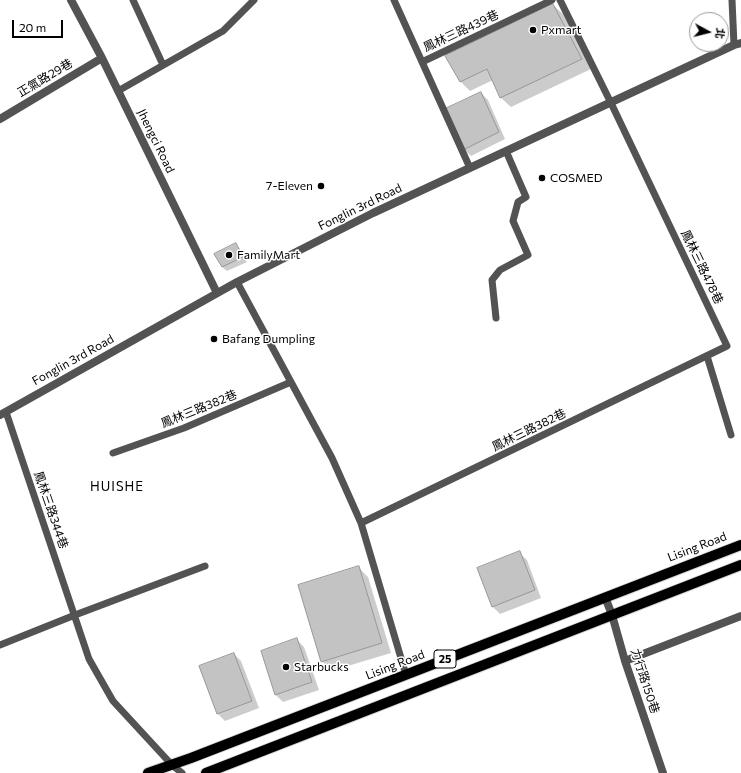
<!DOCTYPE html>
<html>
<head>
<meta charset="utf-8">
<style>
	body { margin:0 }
	#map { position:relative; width:741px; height:773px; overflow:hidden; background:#fff; font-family:Commissioner,"Noto Sans TC",sans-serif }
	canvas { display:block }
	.north { position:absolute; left:689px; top:12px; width:40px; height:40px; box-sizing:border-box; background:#fff; border:1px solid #999; border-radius:50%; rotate:97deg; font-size:11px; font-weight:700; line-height:16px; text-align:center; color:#000 }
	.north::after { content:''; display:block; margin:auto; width:14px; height:18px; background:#000; clip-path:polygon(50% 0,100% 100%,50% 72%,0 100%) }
	.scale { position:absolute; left:12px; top:20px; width:51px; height:18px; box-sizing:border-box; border:2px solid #000; border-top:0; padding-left:5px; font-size:12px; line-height:14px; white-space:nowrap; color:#000; -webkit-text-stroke:3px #fff; paint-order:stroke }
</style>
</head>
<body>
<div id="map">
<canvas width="741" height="773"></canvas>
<div class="north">北</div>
<div class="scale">20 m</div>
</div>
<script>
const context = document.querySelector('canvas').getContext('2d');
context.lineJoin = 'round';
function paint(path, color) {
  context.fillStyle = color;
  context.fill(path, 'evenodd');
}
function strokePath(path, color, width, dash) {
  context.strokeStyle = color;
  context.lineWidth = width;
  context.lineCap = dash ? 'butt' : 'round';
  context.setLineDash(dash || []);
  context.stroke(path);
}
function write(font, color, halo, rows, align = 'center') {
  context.font = font + ' Commissioner,"Noto Sans TC",sans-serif';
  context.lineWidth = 3;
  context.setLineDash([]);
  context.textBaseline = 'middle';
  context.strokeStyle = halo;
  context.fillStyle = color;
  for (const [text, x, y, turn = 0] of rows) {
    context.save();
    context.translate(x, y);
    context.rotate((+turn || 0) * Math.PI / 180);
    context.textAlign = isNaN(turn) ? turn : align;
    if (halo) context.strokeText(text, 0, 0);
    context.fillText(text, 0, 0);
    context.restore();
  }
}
const shadow = new Path2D(`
	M553,5L563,14L591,69L511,107L501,98L493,80L470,91L460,81Z
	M481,93L488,100L505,139L471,156L464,149Z
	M235,245L240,249L247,262L227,271L222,267Z
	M519,553L527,560L541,598L500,614L493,607L478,569Z
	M359,568L368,577L391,653L331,671L322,661Z
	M297,640L304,647L319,690L283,702L276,695L262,652Z
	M234,654L241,661L259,708L225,721L218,714L200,667Z`);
const building = new Path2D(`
	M553,4L582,59L500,98L487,69L460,82L445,56Z
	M481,92L499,132L463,150L445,109Z
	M236,243L243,257L222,267L214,254Z
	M520,551L535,590L492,607L477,568Z
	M359,566L382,643L321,662L298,585Z
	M297,638L312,682L275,695L261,651Z
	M234,653L252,701L217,714L199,666Z`);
const lane = new Path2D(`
	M133,0L163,65
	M394,0L470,168
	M732,0L734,45
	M422,62L552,0
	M118,91L223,31L254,0
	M237,282L332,458L361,523L406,675
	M496,318L492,280L500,270L528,255L513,221L518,202L526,197L506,151
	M707,356L731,435
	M6,412L89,659L113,701L172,765L182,773
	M113,453L184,428L291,382
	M361,523L727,346L611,103L560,0
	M0,645L75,615L205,566`);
const street = new Path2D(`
	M71,0L102,58L217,293
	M0,119L102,58
	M0,415L237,282L373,213L734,45L741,43
	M605,597L612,615L625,661L663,773
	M625,661L741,616`);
const primary = new Path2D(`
	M148,773L191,758L741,545
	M206,773L741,565`);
const markers = [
	[533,30,4,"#000"],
	[542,178,4,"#000"],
	[321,186,4,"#000"],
	[229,255,4,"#000"],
	[214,339,4,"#000"],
	[286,667,4,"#000"]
];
const shields = [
	[445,659,22]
];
const shieldNames = [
	["25",445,659]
];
const poiNames = [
	["Pxmart",541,30],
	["COSMED",550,178],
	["7-Eleven",313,186,"right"],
	["FamilyMart",237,255],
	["Bafang Dumpling",222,339],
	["Starbucks",294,667]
];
const streetNames = [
	["鳳林三路439巷",461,31,-25],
	["正氣路29巷",45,78,-31],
	["Jhengci Road",156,141,64],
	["Fonglin 3rd Road",360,207,-26],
	["鳳林三路478巷",702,267,64],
	["Fonglin 3rd Road",73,360,-29],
	["鳳林三路382巷",199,409,-22],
	["鳳林三路382巷",529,430,-26],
	["鳳林三路344巷",51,510,71],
	["Lising Road",697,547,-21],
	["Lising Road",395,665,-21],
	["力行路150巷",645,681,72]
];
const neighbourhoodNames = [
	["HUISHE",117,487]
];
paint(shadow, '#0003');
paint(building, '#c3c3c3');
strokePath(building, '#979797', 1);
strokePath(primary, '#dbdbdb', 12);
strokePath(lane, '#535353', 7);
strokePath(street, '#535353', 8);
strokePath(primary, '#000', 10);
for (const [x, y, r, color] of markers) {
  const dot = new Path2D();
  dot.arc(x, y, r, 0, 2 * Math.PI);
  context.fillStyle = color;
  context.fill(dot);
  strokePath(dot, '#fff', 1.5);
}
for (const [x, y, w] of shields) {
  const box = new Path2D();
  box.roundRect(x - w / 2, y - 9, w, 18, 3);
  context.fillStyle = '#fff';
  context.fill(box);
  strokePath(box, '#000', 1);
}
write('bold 11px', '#000', null, shieldNames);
write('12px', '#000', '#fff', poiNames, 'left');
write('12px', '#000', '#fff', streetNames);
context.letterSpacing = '1px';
write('13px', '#000', '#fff', neighbourhoodNames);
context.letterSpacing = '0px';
</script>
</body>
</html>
